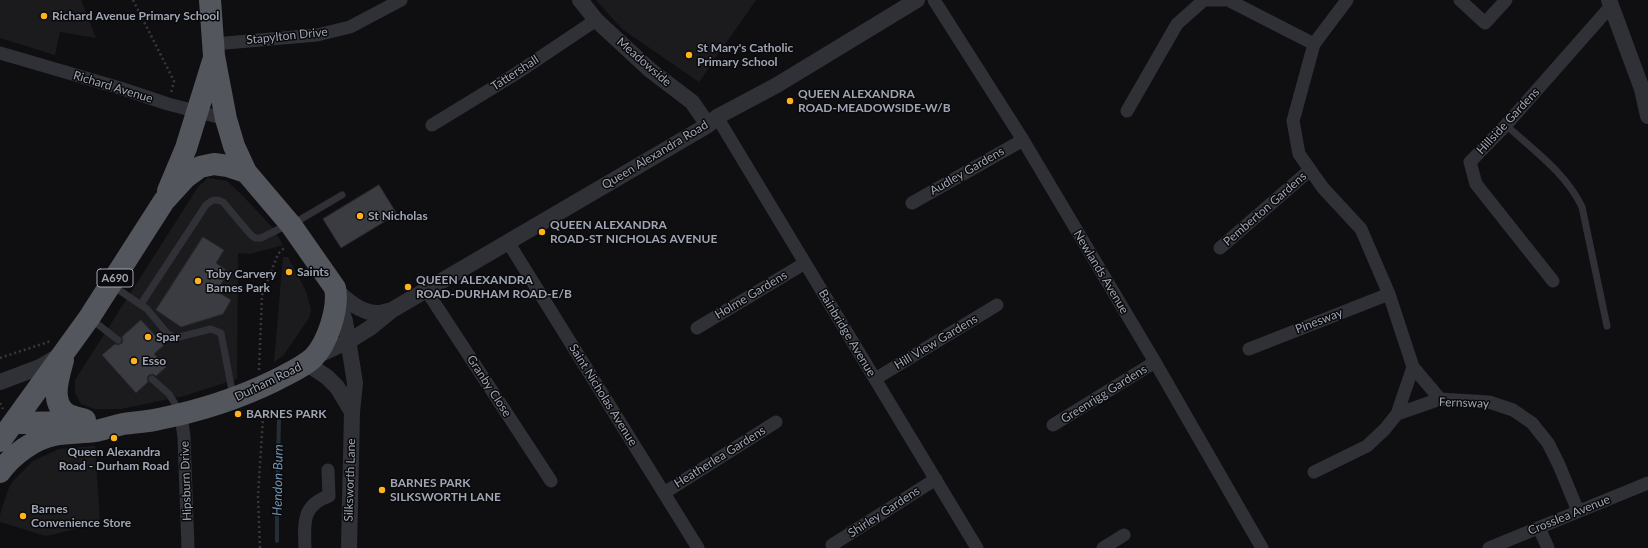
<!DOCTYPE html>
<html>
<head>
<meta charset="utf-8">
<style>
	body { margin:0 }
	canvas { display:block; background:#0f0f11 }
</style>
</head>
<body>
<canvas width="1648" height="548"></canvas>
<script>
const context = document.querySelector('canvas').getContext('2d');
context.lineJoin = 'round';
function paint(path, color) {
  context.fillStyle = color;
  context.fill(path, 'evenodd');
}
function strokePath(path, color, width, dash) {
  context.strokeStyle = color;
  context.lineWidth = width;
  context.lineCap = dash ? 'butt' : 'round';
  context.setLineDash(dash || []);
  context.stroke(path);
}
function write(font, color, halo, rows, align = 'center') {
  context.font = font + ' Lato,sans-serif';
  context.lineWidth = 3;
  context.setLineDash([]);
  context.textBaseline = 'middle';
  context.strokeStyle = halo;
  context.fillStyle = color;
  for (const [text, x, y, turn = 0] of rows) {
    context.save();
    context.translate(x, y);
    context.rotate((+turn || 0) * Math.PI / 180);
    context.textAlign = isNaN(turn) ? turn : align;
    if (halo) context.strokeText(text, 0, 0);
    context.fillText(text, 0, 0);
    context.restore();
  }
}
const built = new Path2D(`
	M0,0H81L96,38L60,32L55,55L0,38Z
	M596,0H756L699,82L622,29Z
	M208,178L227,181L241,194L272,227L283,245L250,254L238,253L237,379L184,396L121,409H95L81,404L75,393V380L198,187Z
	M283,257H288L306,291L311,310L309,318L283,356L274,362Z
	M95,446L100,523L46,536L0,522V515L8,490L13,481L33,461L59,449Z`);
const stream = new Path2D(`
	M277,541V500L279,420`);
const building = new Path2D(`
	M379,185L397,214L341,248L323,219Z
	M203,237L224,250L216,263L229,272L216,291L231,300L223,314L181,327L156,310Z
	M141,320L164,345L154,354L166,367L156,376L153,374L149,375L147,378L148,382L136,393L102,355L115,344L118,345L122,343L123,340L122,337Z`);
const path = new Path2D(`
	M133,0L174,81L171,93
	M0,358L51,341
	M259,370L262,295L278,254L285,247
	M0,403L3,409
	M260,548L258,496L263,417`);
const service = new Path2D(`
	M1506,125C1533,150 1566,173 1582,207L1607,326
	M113,286L147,309L167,333L175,338L211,329L221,333L233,396
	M141,304L206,205C212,200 216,198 223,202L250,234L255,238H261L279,229L291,225L342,195
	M91,319L118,340
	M152,379L169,394L180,412`);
const minor = new Path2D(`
	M934,0L1023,140L1155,362L1262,548
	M1228,0L1314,44
	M1347,0L1314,44L1293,121L1299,154L1323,188L1361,229L1389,294L1413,367L1397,414
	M1460,0L1485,23L1506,0
	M214,44L317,35L350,27L401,0
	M0,53L120,88L168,104L226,119
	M1127,111L1177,24L1204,0H1224
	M717,117L977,548
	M432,125L517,73L596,20
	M912,203L1023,140
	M508,242L698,548
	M1220,248L1310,170
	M1553,281L1476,184L1470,162L1506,125L1611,6
	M426,290L551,481
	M697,328L805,263
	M1249,349L1389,294
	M1413,367L1440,399
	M875,379L997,305
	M181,415L184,437L188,548
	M1053,425L1155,362
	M1314,472L1367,446L1385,429L1397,414L1440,399L1489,402L1513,410L1532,423L1548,443L1559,465L1578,511
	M664,493L776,422
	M1539,528L1548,548
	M832,545L936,479
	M305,548C304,523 302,505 329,496L328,470
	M1103,548L1124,535
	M1489,548L1648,483`);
const tertiary = new Path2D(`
	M580,0L596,20L650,70L692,102L708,125
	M1609,0L1642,89L1648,116
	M335,288C344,299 361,313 377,313C382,313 387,311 392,310
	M337,298L345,321L355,383L352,412L349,548
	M314,357L349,341L370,328L392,310L708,125L717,117L777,85L917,0
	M306,363L327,377L337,387L352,412
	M0,382L40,367L59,356`);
const trunk = new Path2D(`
	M168,191L186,148L213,61
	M63,360C59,376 49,402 67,414C72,417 79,418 85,420
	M14,423L74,422
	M0,441L89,318L164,201L185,178L200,167L214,164L228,166L246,172
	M0,472C12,455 34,439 54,435C68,432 83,433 96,431C105,429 114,426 123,424C135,422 147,422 159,419C199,411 237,399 274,381C287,374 302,368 313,358C328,343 339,307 335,288L291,225L246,172L234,146L226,119L214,56L210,0`);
const markers = [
	[44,16,4,"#ffb219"],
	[689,55,4,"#ffb219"],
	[790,101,4,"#ffb219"],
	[360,216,4,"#ffb219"],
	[542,232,4,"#ffb219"],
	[289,272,4,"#ffb219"],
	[198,281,4,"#ffb219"],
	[408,287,4,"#ffb219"],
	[148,337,4,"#ffb219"],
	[134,361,4,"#ffb219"],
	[238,414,4,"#ffb219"],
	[114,438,4,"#ffb219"],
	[382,490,4,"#ffb219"],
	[23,516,4,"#ffb219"]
];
const shields = [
	[115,278,36]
];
const shieldNames = [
	["A690",115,278]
];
const poiNames = [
	["Richard Avenue Primary School",52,16],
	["St Mary's Catholic",697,48],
	["Primary School",697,62],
	["QUEEN ALEXANDRA",798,94],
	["ROAD-MEADOWSIDE-W/B",798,108],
	["St Nicholas",368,216],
	["QUEEN ALEXANDRA",550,225],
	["ROAD-ST NICHOLAS AVENUE",550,239],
	["Saints",297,272],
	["Toby Carvery",206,274],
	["Barnes Park",206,288],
	["QUEEN ALEXANDRA",416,280],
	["ROAD-DURHAM ROAD-E/B",416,294],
	["Spar",156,337],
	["Esso",142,361],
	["BARNES PARK",246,414],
	["Queen Alexandra",114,452,"center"],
	["Road - Durham Road",114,466,"center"],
	["BARNES PARK",390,483],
	["SILKSWORTH LANE",390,497],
	["Barnes",31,509],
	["Convenience Store",31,523]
];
const streetNames = [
	["Stapylton Drive",287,36,-6],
	["Meadowside",644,62,41],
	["Tattershall",515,73,-33],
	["Richard Avenue",113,87,17],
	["Hillside Gardens",1508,121,-47],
	["Queen Alexandra Road",655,155,-31],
	["Audley Gardens",967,171,-30],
	["Pemberton Gardens",1265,209,-41],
	["Newlands Avenue",1101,272,59],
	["Holme Gardens",751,295,-31],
	["Pinesway",1319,321,-21],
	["Bainbridge Avenue",847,333,59],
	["Hill View Gardens",936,342,-31],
	["Durham Road",268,382,-26],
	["Granby Close",489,386,57],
	["Greenrigg Gardens",1104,394,-32],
	["Saint Nicholas Avenue",603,395,58],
	["Fernsway",1464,403,2],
	["Heatherlea Gardens",720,457,-32],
	["Silksworth Lane",350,480,-88],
	["Hipsburn Drive",186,481,-92],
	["Shirley Gardens",884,512,-33],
	["Crosslea Avenue",1569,515,-22]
];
const waterNames = [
	["Hendon Burn",278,480,-89]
];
paint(built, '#1b1b1e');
strokePath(stream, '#252e35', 4);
paint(building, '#3b3c41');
strokePath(building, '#29292d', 1);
strokePath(path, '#36383d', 2.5, [2, 3]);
strokePath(service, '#303136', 7);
strokePath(minor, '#303136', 13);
strokePath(tertiary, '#303136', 16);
strokePath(trunk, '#54565e', 22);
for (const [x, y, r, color] of markers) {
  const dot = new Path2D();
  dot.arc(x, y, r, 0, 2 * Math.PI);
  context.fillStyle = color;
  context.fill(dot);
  strokePath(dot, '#0a0a0c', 1.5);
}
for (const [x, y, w] of shields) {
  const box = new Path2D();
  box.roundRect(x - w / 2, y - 9, w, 18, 3);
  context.fillStyle = '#0a0a0c';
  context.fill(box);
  strokePath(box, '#9fa5b3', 1);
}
write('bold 11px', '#9fa5b3', null, shieldNames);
write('bold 12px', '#9fa5b3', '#0a0a0c', poiNames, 'left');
write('12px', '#9fa5b3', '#0a0a0c', streetNames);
write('italic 13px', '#7294b1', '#0a0a0c', waterNames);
</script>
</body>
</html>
